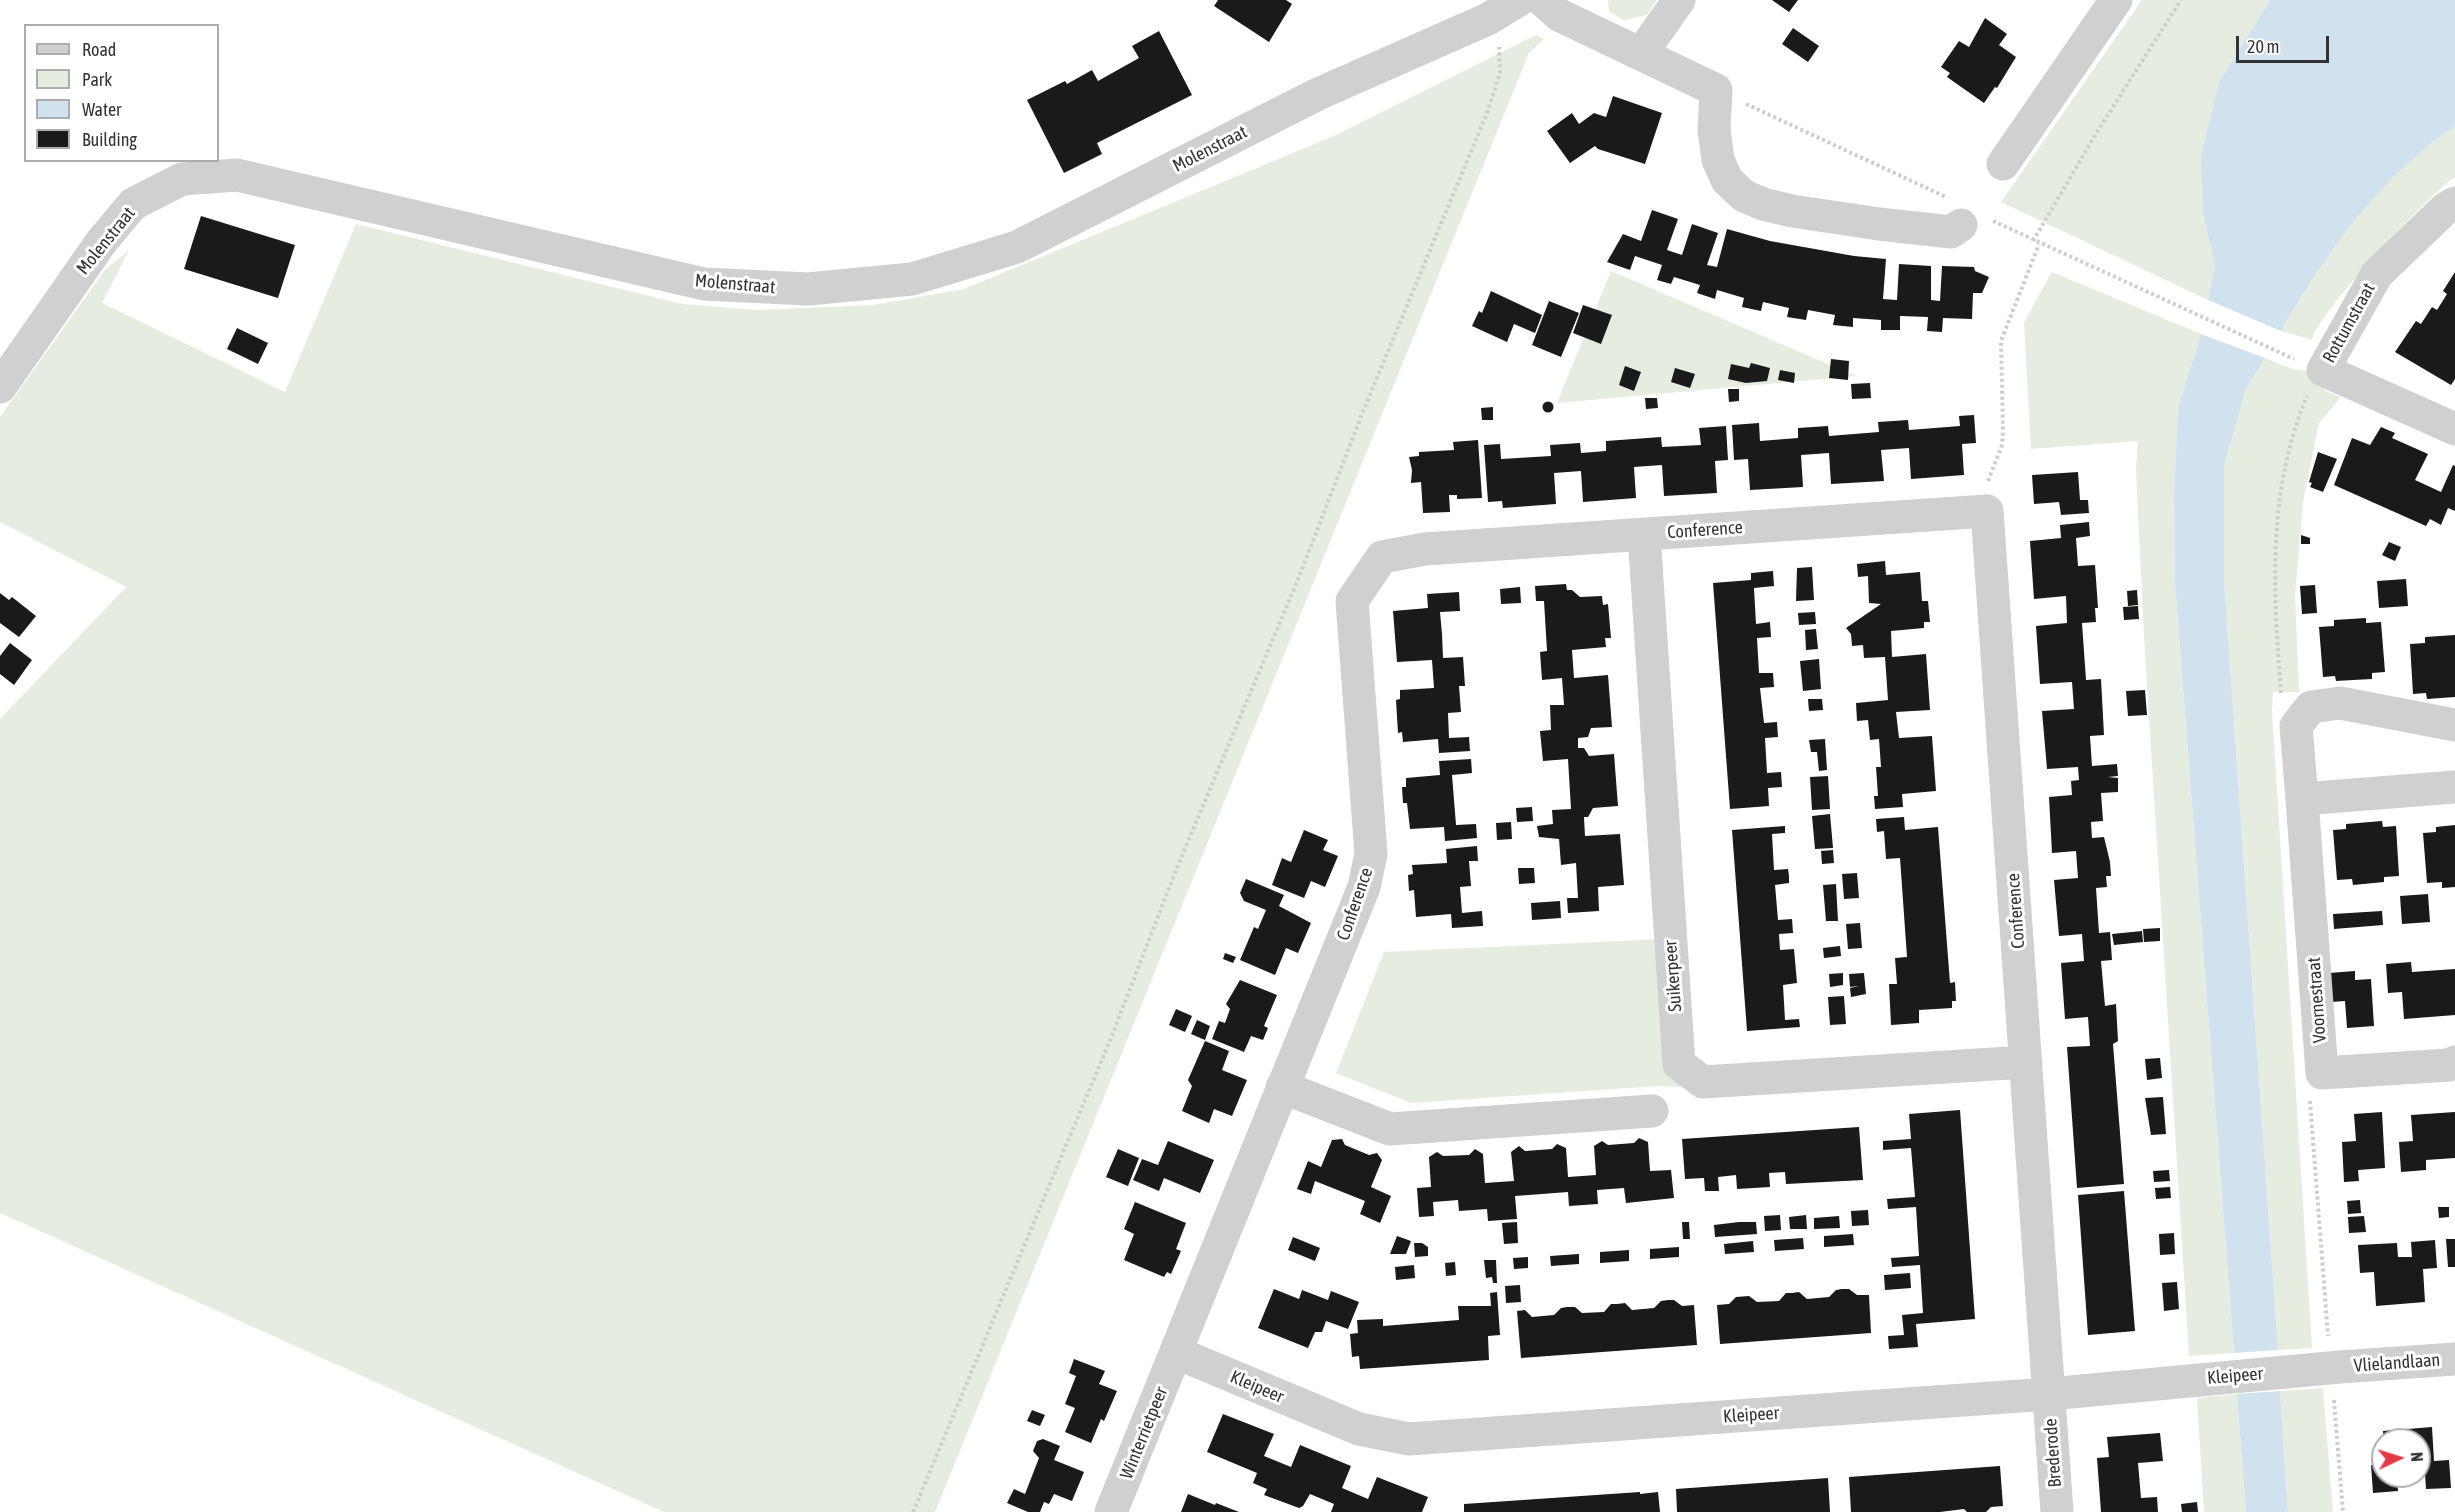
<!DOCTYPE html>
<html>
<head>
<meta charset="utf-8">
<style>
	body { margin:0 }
	#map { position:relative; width:2455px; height:1512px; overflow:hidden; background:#fff; font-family:"Asap Condensed",sans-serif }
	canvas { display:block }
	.legend { position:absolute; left:24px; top:24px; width:195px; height:138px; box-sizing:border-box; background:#fff; border:2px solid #adadad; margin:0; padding:8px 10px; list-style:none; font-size:18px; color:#333 }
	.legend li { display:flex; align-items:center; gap:12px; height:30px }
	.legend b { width:30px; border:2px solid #adadad }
	.north { position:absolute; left:2371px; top:1428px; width:60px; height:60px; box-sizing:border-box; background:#fff; border:2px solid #adadad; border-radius:50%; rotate:86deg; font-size:16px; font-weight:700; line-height:24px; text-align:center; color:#333 }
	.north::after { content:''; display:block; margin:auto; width:21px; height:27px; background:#e63946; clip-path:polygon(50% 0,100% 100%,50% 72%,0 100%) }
	.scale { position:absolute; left:2236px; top:36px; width:93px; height:27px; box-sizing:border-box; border:3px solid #333; border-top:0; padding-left:8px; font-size:18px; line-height:21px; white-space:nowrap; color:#333; -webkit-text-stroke:4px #fff; paint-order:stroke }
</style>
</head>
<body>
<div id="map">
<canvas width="2455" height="1512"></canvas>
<ul class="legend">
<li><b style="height:8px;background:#d0d0d0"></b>Road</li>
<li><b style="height:16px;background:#e6ecdf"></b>Park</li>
<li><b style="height:16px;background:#cfe2ee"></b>Water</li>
<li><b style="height:16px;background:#1a1a1a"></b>Building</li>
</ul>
<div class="north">N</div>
<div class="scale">20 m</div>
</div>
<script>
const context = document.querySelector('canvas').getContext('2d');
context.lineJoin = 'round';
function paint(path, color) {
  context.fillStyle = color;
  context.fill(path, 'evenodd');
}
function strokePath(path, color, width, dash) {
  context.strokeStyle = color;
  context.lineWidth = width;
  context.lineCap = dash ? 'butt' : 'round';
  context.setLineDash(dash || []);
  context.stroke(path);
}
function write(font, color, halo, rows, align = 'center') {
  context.font = font + ' "Asap Condensed",sans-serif';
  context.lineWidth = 6;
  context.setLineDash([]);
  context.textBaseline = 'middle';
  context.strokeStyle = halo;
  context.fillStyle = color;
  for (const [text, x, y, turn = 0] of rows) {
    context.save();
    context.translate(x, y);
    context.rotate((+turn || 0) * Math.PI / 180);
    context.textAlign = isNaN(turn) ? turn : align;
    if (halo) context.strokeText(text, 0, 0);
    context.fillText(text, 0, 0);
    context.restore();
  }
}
const green = new Path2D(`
	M1608,0H1657L1647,15L1624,20L1609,12Z
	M2142,0H2270L2220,80L2203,215L2215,264L2208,300L2001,202Z
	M1536,35L1544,39L1529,53L935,1512H664L0,1213V719L126,587L0,522V417L105,270L129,250L102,303L285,392L356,224L682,304L757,310L873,305L964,289L1334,136Z
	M2455,126V177C2430,193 2316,315 2312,340L2281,331C2325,254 2381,176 2455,126Z
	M1611,271L1856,376L1557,403Z
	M2052,272L2201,334L2178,408L2174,496L2175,584L2234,1353L2189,1356L2144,637L2136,470L2138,441L2031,449L2024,322Z
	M2265,358L2292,369L2311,372L2326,391L2341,397L2319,423L2303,502L2295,595L2299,692H2273L2272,712L2312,1348L2278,1350L2224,579V466L2246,389Z
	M1663,939L1673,1075L1681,1087L1658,1086L1411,1103L1336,1073L1384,952Z
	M2323,1388L2333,1512H2288L2280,1391Z
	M2237,1394L2246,1512H2204L2197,1398Z`);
const water = new Path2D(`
	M2270,0H2455V126C2381,176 2325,254 2281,331L2208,300L2215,264L2203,215L2201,154L2220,80Z
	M2201,334L2265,358L2246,389L2224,466V579L2278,1350L2234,1353L2175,584L2174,496L2178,408Z
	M2280,1391L2288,1512H2246L2237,1394Z`);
const pier = new Path2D(`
	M2208,300L2249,319L2281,331L2279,333L2248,322L2208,303Z`);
const building = new Path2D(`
	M1218,0H1286L1292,4L1269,42L1214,6Z
	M1772,0H1798L1789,12Z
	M1985,18L2007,34L1999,45L2016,57L1997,88L1995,87L1984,103L1947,77L1950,73L1941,67L1959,41L1969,47Z
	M1793,28L1819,46L1808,62L1782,44Z
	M1159,31L1192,95L1097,143L1102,154L1064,173L1027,100L1065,81L1067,84L1092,70L1098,81L1139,58L1132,46Z
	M1613,96L1662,113L1645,164L1598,149L1595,146L1570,163L1547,131L1572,113L1579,124L1594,113L1606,117Z
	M1652,210L1678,219L1667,250L1682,255L1692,224L1718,233L1707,265L1717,267L1727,229L1770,241L1854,256L1886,259L1883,299L1897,300L1899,264L1931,266V300L1940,301L1942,266L1974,267L1975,271L1989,277L1982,293H1973L1972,319L1943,318L1942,332L1927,331L1928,317L1900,316V330H1881V320L1853,318V327L1833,325L1835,315L1808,310L1806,320L1787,317L1789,308L1763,302L1761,311L1742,307L1744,298L1717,290L1715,299L1697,293L1700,285L1674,277L1671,284L1657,280L1662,265L1635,256L1630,270L1607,262L1623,234L1641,241Z
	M201,216L295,245L278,298L184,269Z
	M2455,272V379L2451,385L2395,352L2416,321L2421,324L2432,307L2437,310L2447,294L2443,291Z
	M1491,291L1542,315L1535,333L1514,324L1507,342L1472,326L1479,311L1482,313Z
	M1549,301L1579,313L1561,357L1532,345Z
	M1583,305L1612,315L1601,344L1573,333Z
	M237,328L268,343L258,364L227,349Z
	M1831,359L1849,361L1848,380L1829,378Z
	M1751,363L1770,368L1767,381L1746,383L1728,379L1731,364L1749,368Z
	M1625,366L1641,372L1634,391L1619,385Z
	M1675,368L1695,374L1690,388L1671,382Z
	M1780,370L1795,373L1794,383L1778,380Z
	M1870,383L1871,398L1852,399L1851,384Z
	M1728,389H1739V401L1729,402Z
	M1645,398H1657L1658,408L1646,409Z
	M1542.5 407a5.5 5.5 0 1 1 11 0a5.5 5.5 0 1 1-11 0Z
	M1493,407V420H1482L1481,408Z
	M1974,415L1976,443L1962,444L1964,475L1911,479L1909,448L1881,450L1884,481L1831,484L1829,453L1801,455L1803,487L1750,490L1748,459L1734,460L1732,425L1759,423L1760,441L1798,438V428L1828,426L1829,436L1879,432L1878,422L1908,420L1909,430L1960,426L1959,416Z
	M1726,426L1728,460L1715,461L1717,493L1664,496L1662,465L1634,467L1636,498L1583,502L1581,471L1554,473L1556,504L1503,508L1502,501L1488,502L1484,445L1500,444L1501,459L1551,456L1550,445L1580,443L1581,453L1606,451V441L1661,437L1662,447L1701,445L1699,428Z
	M2381,427L2395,433L2392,438L2428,454L2415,480L2441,492L2453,465L2455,466V511L2448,508L2441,525L2430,519L2426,526L2334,485L2352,438L2370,445Z
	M1478,440L1482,498L1457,499V495H1449L1450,512L1423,513L1421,482L1411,483L1412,470L1409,457L1419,456V452L1454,450L1453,442Z
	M2318,452L2337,459L2323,492L2310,487L2312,483L2309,482Z
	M2078,472L2080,500H2088L2089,513L2061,515L2059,502L2034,504L2032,475Z
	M2089,522L2090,536L2076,538L2078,566L2095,565L2098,608H2095L2096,622L2082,623L2086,680L2101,679L2104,735L2090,736L2092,766L2117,764L2118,776L2108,777L2118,778V792L2101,793L2103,821L2091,822L2092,838L2104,837L2110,862L2111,876H2106L2107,887L2096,888L2099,933L2110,932L2112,960L2101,961L2105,1006L2116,1004L2118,1041L2113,1044L2124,1184L2077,1188L2067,1047L2090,1046L2088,1017L2065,1019L2061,963L2084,961L2082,934L2059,936L2054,880L2078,878L2076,851L2052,853L2049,797L2072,795L2071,781L2079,780L2078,767L2047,769L2042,711L2074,709L2072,682L2040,684L2036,626L2067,623L2066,596L2034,599L2030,541L2061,538L2060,525Z
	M2301,535L2310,538V544H2301Z
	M2389,542L2401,547L2395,561L2382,555Z
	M1885,561L1886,575L1920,572L1922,601H1928L1930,622H1924V628L1891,631L1892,657L1926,654L1930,710L1896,712L1899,738L1932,736L1936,791L1902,794L1903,807L1875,809L1874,796H1878L1876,767H1881L1879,739L1870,740L1868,720L1857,721L1856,703L1888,700L1885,657L1864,658L1863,645L1852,646L1851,634L1846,628L1881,604L1869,603L1868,576L1858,577L1857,564Z
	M1812,567L1814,600L1796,601L1797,568Z
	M1773,571L1774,586L1754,588L1756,624L1770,622L1771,637L1757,638L1759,673H1773L1774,687L1760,688L1764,723L1777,722L1778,737L1765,738L1767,773L1781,772L1782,787L1768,788L1769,806L1730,809L1713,583L1751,580V573Z
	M2406,579L2408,606L2379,608L2377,581Z
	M1566,584L1567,590H1572L1580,597L1602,596L1603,605L1608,604L1611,638H1605L1606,647L1572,650L1574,678L1608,675L1612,727L1591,728L1588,737L1578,738V748H1584L1589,756L1614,754L1618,806L1593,808L1588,817H1584L1585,836L1620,834L1624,885L1598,887L1599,911L1568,913L1567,898H1578L1576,863L1561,865L1559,839L1539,837L1537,826L1553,824L1552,810L1571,809L1568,759L1543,761L1540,731L1551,730L1550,705H1564L1562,678L1542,680L1540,652L1547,651L1544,601H1536L1535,586Z
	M2315,585L2317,613L2302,614L2300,586Z
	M1520,587L1521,603L1501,604L1500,589Z
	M2137,590L2138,605L2128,606L2127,591Z
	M1459,592L1460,611L1440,612L1442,634L1443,658L1463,657L1465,686H1459L1461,712L1448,713L1449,738L1469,737L1470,751L1439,753L1438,739L1403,742L1402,732L1398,733L1396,700L1400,699V690L1434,688L1432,660L1397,662L1393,611L1428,608L1427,594Z
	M0,593L9,600L12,597L36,616L19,637L0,623Z
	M2138,606L2139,619L2124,620L2123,607Z
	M1815,612L1816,624L1799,625L1798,613Z
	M2366,618V623L2381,622L2385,672L2372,673V679L2353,680L2336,681L2335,676L2323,677L2319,627L2334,626V620Z
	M1816,629L1818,649L1806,650L1805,630Z
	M2455,635V697L2427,699L2426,693L2413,694L2410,644L2425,643V637Z
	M10,643L32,660L14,685L0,674V656Z
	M1819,659L1821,689L1803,691L1800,661Z
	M2145,690L2147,715L2128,716L2126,691Z
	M1808,699H1822L1823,710L1809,711Z
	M1825,739L1827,770L1819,771L1817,752H1811L1809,740Z
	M1471,759L1472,773L1452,775L1456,825L1476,824L1477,838L1445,841L1444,827L1410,829L1407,803H1403L1402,787H1406V778L1440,775L1439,761Z
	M1828,776L1830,809L1812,810L1810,777Z
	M1532,807L1533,821L1517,822L1516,808Z
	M1830,814L1833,848L1815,849L1812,816Z
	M1904,817L1905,830L1938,827L1950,983L1955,982L1956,1001H1952V1008L1919,1010V1023L1891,1025L1889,984H1897L1895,958L1907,957L1900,858L1886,859L1884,831L1877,832L1876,819Z
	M2382,821L2383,827L2396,826L2399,876L2384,877V882L2353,885L2352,879L2337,880L2333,830L2346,829V824Z
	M1511,822L1512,839L1497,840L1496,823Z
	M2455,825V887L2442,888V882L2427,883L2423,833L2436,832V827Z
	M1785,826V833L1772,834L1774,870L1788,869L1789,876V883L1775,885L1778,920L1792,919L1793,933L1779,934L1780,950L1794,949L1797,983L1783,985L1785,1020L1799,1019L1800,1027L1747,1031L1732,830Z
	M1304,830L1328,840L1323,850L1338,856L1325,887L1311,881L1304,898L1272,885L1282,858L1291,862Z
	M1477,846L1478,861H1469L1471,886L1460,887L1462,913L1482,911L1483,926L1452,928L1451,914L1416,917L1414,890L1409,891L1408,875L1413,874L1412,865L1447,863L1446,849Z
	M1833,850L1834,863L1822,864L1821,851Z
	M1518,868H1534L1535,883L1519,884Z
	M1857,873L1859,898L1844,899L1842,874Z
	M1246,879L1284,895L1279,906L1311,923L1298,953L1286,948L1275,975L1240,960L1254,927L1258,929L1266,910L1244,901L1240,893Z
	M1836,884L1838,921H1826L1823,885Z
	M2428,894L2430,922L2402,924L2400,896Z
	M1560,901L1561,918L1532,920L1531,903Z
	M2382,911L2383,925L2334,929L2333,914Z
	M1860,923L1862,948L1848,949L1846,924Z
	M2160,928V941L2144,942L2143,929Z
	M2142,931L2143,942L2114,945L2112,934Z
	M1840,946L1841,956L1824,958L1823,948Z
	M1225,953L1236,957L1233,963L1223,959Z
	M2411,962L2412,972L2455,969V1015L2404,1019L2402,992L2388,993L2386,964Z
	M2355,971V980L2371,979L2374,1026L2347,1028L2345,1001L2331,1002L2329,973Z
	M1843,973V985L1830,987L1829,974Z
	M1864,973L1866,994L1851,997L1850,988L1859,986L1850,987L1849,974Z
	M1240,980L1277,995L1264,1026L1268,1028L1263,1040L1251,1036L1244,1052L1212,1039L1219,1021L1225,1023L1230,1009L1226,1004Z
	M1844,996L1846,1024L1830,1025L1828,997Z
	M1176,1009L1192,1016L1185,1032L1169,1025Z
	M1197,1020L1210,1026L1205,1040L1191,1034Z
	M1205,1041L1229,1051L1222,1070L1247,1080L1232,1116L1214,1109L1209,1123L1182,1111L1192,1086L1188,1080Z
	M2160,1058L2162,1078L2147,1080L2145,1059Z
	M2163,1097L2166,1134L2151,1135L2145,1098Z
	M1960,1110L1975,1319L1916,1324L1918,1347L1889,1349L1888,1336L1904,1335L1902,1315L1923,1313L1920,1265L1892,1267L1891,1258L1919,1256L1916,1207L1888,1209L1887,1199L1915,1197L1911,1148L1883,1150V1141L1911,1139L1909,1114Z
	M2382,1112L2385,1168L2358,1170L2359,1181L2344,1182L2342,1142L2356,1141L2354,1114Z
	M2455,1112V1158L2426,1160V1170L2401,1172L2399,1142L2413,1141L2411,1115Z
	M1859,1127L1863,1180L1786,1184L1785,1172L1769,1173L1770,1187L1737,1189L1736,1175L1718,1177L1719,1191H1705L1704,1178L1685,1179L1682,1139Z
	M1639,1138L1648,1142L1650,1171L1671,1170L1674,1198L1626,1203L1624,1188L1597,1190L1598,1204L1569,1206L1568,1192L1542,1194L1515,1196L1517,1219L1488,1221L1487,1209L1459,1211L1458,1200L1433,1202L1434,1216L1419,1217L1417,1188L1431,1187L1429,1157L1437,1152L1443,1156L1469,1155L1475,1149L1483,1154L1485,1183L1514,1181L1511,1152L1519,1146L1525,1151L1552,1149L1557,1144L1566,1148L1568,1177L1596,1175L1594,1146L1602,1141L1608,1145L1634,1143Z
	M1342,1139L1345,1145L1369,1155L1377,1153L1382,1160L1371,1187L1391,1196L1380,1223L1360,1214L1365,1201L1315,1181L1311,1194L1297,1189L1308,1161L1321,1167L1332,1140Z
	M1168,1141L1214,1160L1200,1193L1164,1178L1159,1191L1133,1180L1142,1159L1158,1165Z
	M1118,1149L1139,1158L1128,1186L1106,1177Z
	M2169,1170L2170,1181L2154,1182L2153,1171Z
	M2170,1187L2171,1198L2156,1199L2155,1188Z
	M2124,1191L2135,1331L2088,1335L2078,1195Z
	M2360,1200L2361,1213L2348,1214L2347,1201Z
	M1135,1202L1186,1223L1176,1249L1181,1251L1171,1274L1167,1272L1164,1277L1124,1260L1134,1234L1124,1229Z
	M2438,1207H2449V1217L2439,1218Z
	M1868,1210L1869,1225L1852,1226L1851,1211Z
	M1780,1215L1781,1230L1765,1231L1764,1216Z
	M1806,1215L1807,1229H1790L1789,1217Z
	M1839,1216L1840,1228L1814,1229V1218Z
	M2364,1216L2366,1232L2349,1233L2348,1217Z
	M1517,1222L1518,1243L1504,1244L1502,1223Z
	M1682,1222H1689L1690,1239H1683Z
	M1739,1222H1756L1757,1234L1715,1237L1714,1225Z
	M2174,1233L2175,1254L2160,1255L2159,1234Z
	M1853,1234L1854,1245L1824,1247V1236Z
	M1397,1236L1411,1241L1406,1254H1390Z
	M1293,1237L1320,1248L1315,1261L1288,1250Z
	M1803,1238L1804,1249L1775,1251L1774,1240Z
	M2446,1239H2455V1267H2448Z
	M2435,1240L2437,1268L2423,1269L2425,1302L2376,1306L2374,1272L2360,1273L2358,1245L2397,1243L2398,1257H2412L2411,1242Z
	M1753,1241L1754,1252L1725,1254L1724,1244Z
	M1414,1243H1422L1428,1247V1256L1415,1257Z
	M1679,1247V1257L1650,1259V1249Z
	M1629,1250V1261L1600,1263V1252Z
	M1579,1254V1264L1551,1266L1550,1256Z
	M1528,1257V1268L1514,1269L1513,1258Z
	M1484,1260H1496L1497,1283H1493L1492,1277L1486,1278Z
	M1455,1262L1456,1275L1446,1276L1445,1263Z
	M1414,1265L1415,1278L1396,1280L1395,1267Z
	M1910,1273L1911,1288L1885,1290L1884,1275Z
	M2177,1282L2179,1309L2164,1311L2162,1283Z
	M1520,1285L1521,1302L1506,1303L1505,1286Z
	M1274,1289L1299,1299L1302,1290L1328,1300L1331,1291L1359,1302L1348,1329L1326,1321L1322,1332H1315L1308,1348L1258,1328Z
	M1842,1289H1849L1857,1295H1869L1871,1333L1720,1344L1717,1305L1729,1304L1736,1297L1749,1296L1757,1302L1779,1301L1786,1293H1792L1799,1292L1807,1299L1829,1297L1836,1290Z
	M1497,1292L1500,1335L1488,1336L1489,1360L1360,1369L1359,1356L1352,1357L1350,1334L1358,1333L1357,1320L1383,1319V1326L1459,1320L1458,1306H1491L1490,1293Z
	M1668,1300H1674L1682,1306L1694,1305L1697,1345L1521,1358L1517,1311L1525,1310L1532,1317L1554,1315L1561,1308L1567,1307H1575L1582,1313L1604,1312L1611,1304H1617L1625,1303L1632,1310L1654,1308L1661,1301Z
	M1074,1359L1105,1371L1099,1384L1117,1391L1104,1421L1101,1419L1091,1443L1065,1432L1075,1408L1065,1404L1076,1376L1069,1373Z
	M1032,1410L1045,1415L1040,1426L1027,1421Z
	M1223,1414L1274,1434L1264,1456L1291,1467L1300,1445L1351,1466L1342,1488L1368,1499L1377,1477L1428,1497L1422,1512H1331L1334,1504L1310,1494L1303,1506L1299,1508L1264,1495L1267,1489L1253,1483L1257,1473L1207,1452Z
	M2432,1427L2434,1461L2449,1460L2451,1488L2426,1489L2425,1474L2419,1475V1440H2384L2383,1431Z
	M2160,1433L2163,1461L2138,1463L2141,1498L2157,1497L2158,1512H2101L2097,1458L2109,1457L2107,1437Z
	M1043,1439L1060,1446L1054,1460L1084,1472L1072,1501L1054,1494L1049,1504L1044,1502L1040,1512H1028L1007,1503L1014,1489L1025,1494L1039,1458L1033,1451L1037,1441Z
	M2383,1464V1476H2397L2398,1491L2373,1493L2371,1465Z
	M2000,1466L2003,1506L1991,1507L1986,1512H1967L1964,1509L1940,1512H1851L1849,1477Z
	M1828,1478L1830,1512H1677L1676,1489Z
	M1640,1492V1494L1658,1492L1660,1512H1464V1504Z
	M1188,1494L1215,1505L1216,1503L1239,1512H1181Z
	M2197,1502L2198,1512H2182L2181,1504Z`);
const path = new Path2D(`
	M1746,104L1946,197
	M1993,221L2294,359
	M2033,241L2097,132L2181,0
	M1988,481L2002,445L2003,431L2001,341L2039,244
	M2281,693C2273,592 2267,491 2307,396
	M2310,1101L2328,1336
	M2334,1400L2343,1512
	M913,1512L1113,1033L1176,870L1299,577L1362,414L1487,113L1500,73L1499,47`);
const minor = new Path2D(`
	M1542,0L1559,15L1716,90L1714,130L1718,160L1727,180L1744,196L1763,204L1792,211L1879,224L1951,232L1961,225
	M1641,54L1679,0
	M2003,164L2116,0
	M2455,203L2445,209L2377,274L2323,370L2455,429
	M0,387L102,241L133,204L182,179L237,175L704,284L808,289L912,279L1017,247L1318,94L1488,19L1519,0
	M1644,534L1679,1064L1703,1082L2026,1062
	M2455,787L2302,799L2322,1073L2449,1065L2455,1062
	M2302,799L2296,726L2311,707L2340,703L2455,725
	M1282,1087L1390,1129L1652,1111
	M1177,1353L1359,1429L1409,1439L2049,1394L2340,1367L2455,1359
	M1111,1512L1364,887L1371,854L1352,601L1382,557L1425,549L1987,511L2057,1512`);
const streetNames = [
	["Molenstraat",1210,149,-27],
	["Molenstraat",106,241,-51],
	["Molenstraat",735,284,5],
	["Rottumstraat",2349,323,-61],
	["Conference",1705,530,-4],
	["Conference",1355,904,-71],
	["Conference",2016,911,-94],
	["Suikerpeer",1673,976,-94],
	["Voornestraat",2317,1000,-94],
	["Vlielandlaan",2397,1363,-4],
	["Kleipeer",2235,1376,-5],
	["Kleipeer",1257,1387,23],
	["Kleipeer",1751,1415,-4],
	["Winterrietpeer",1144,1433,-68],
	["Brederode",2053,1453,-94]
];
paint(green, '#e6ecdf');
paint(water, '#cfe2ee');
paint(pier, '#fff');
paint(building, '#1a1a1a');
strokePath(path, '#cdcdcd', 4, [3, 3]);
strokePath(minor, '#d0d0d0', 33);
write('18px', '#333', '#fff', streetNames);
</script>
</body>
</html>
